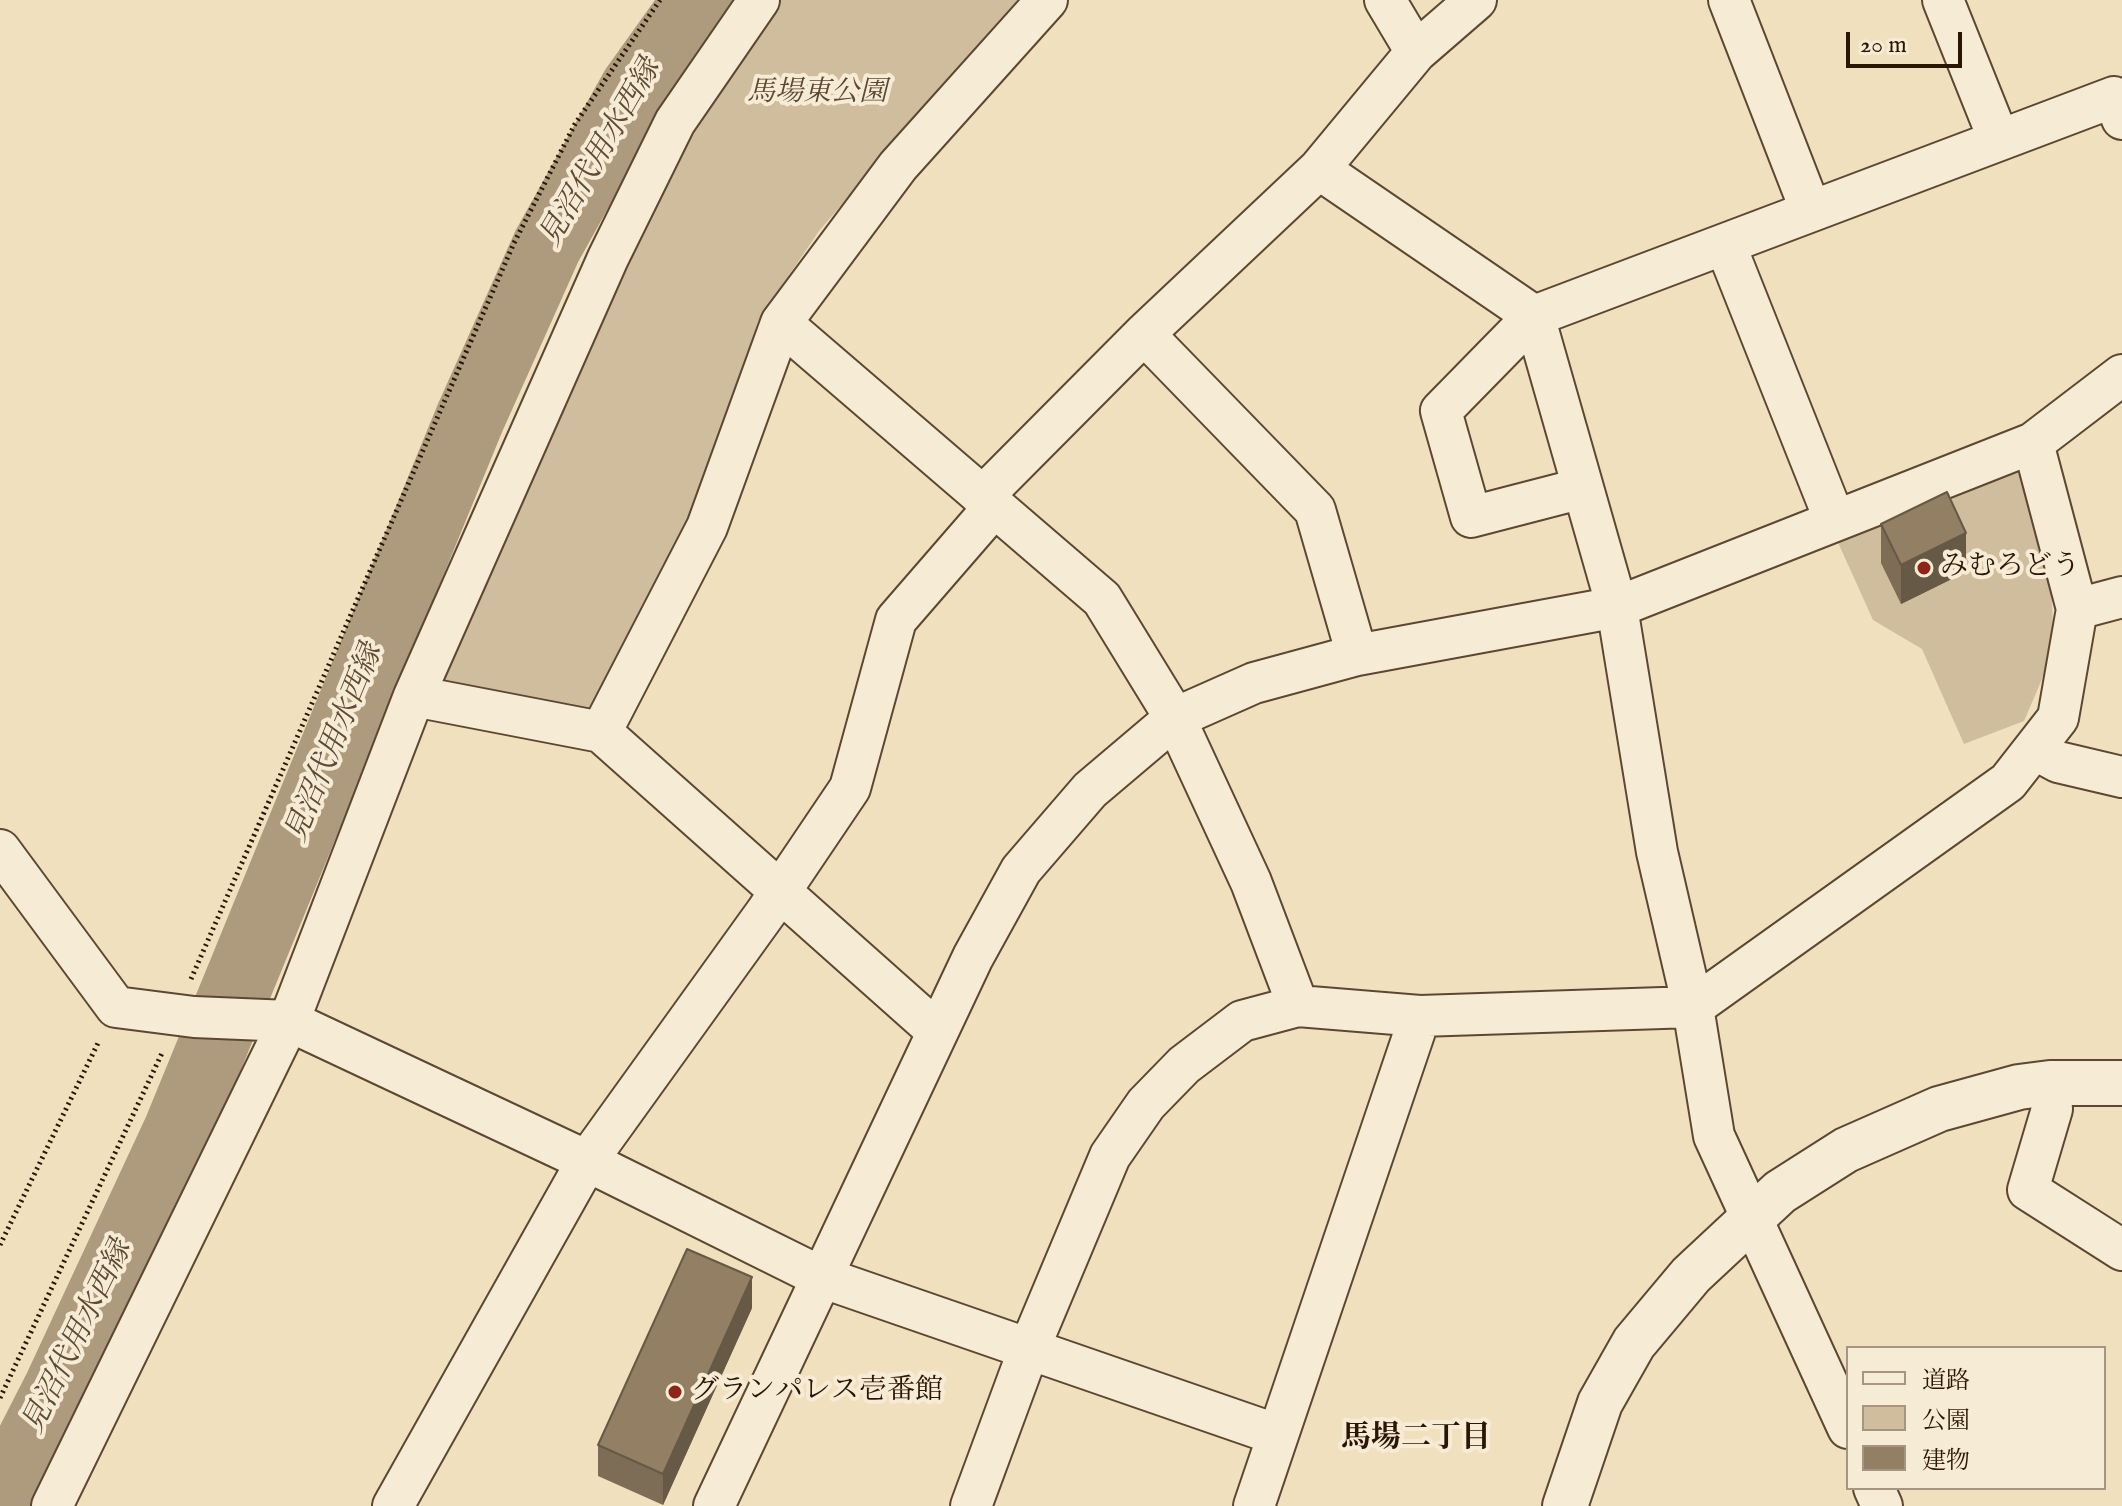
<!DOCTYPE html>
<html>
<head>
<meta charset="utf-8">
<style>
	body { margin:0 }
	#map { position:relative; width:2122px; height:1506px; overflow:hidden; background:#f1e0bd; font-family:"IM FELL English","Noto Serif JP",serif }
	canvas { display:block }
	.legend { position:absolute; left:1846px; top:1346px; width:260px; height:144px; box-sizing:border-box; background:#f6ebd4; border:2px solid #a59581; margin:0; padding:10px 14px; list-style:none; font-size:24px; color:#2b1504 }
	.legend li { display:flex; align-items:center; gap:16px; height:40px }
	.legend b { width:40px; border:2px solid #a59581 }
	.scale { position:absolute; left:1846px; top:32px; width:116px; height:36px; box-sizing:border-box; border:4px solid #2b1504; border-top:0; padding-left:10px; font-size:24px; line-height:28px; white-space:nowrap; color:#2b1504; -webkit-text-stroke:6px #f6ebd4; paint-order:stroke }
</style>
</head>
<body>
<div id="map">
<canvas width="2122" height="1506"></canvas>
<ul class="legend">
<li><b style="height:10px;background:#f6ebd4"></b>道路</li>
<li><b style="height:22px;background:#cfbd9e"></b>公園</li>
<li><b style="height:22px;background:#927f64"></b>建物</li>
</ul>
<div class="scale">20 m</div>
</div>
<script>
const context = document.querySelector('canvas').getContext('2d');
context.lineJoin = 'round';
function paint(path, color) {
  context.fillStyle = color;
  context.fill(path, 'evenodd');
}
function strokePath(path, color, width, dash) {
  context.strokeStyle = color;
  context.lineWidth = width;
  context.lineCap = dash ? 'butt' : 'round';
  context.setLineDash(dash || []);
  context.stroke(path);
}
function write(font, color, halo, rows, align = 'center') {
  context.font = font + ' "IM FELL English","Noto Serif JP",serif';
  context.lineWidth = 8;
  context.setLineDash([]);
  context.textBaseline = 'middle';
  context.strokeStyle = halo;
  context.fillStyle = color;
  for (const [text, x, y, turn = 0] of rows) {
    context.save();
    context.translate(x, y);
    context.rotate((+turn || 0) * Math.PI / 180);
    context.textAlign = isNaN(turn) ? turn : align;
    if (halo) context.strokeText(text, 0, 0);
    context.fillText(text, 0, 0);
    context.restore();
  }
}
const green = new Path2D(`
	M770,0H1018L819,231L758,321L697,510L591,713L443,691L433,672L690,117Z
	M2005,468L2024,476C2037,528 2057,585 2052,639C2049,668 2035,695 2024,721L1964,744L1922,649L1873,620L1836,538Z`);
const river = new Path2D(`
	M0,1503L59,1387L178,1131L470,418L547,246L635,88L698,0`);
const path = new Path2D(`
	M191,979L514,243L575,124L660,0
	M0,1245L99,1041
	M0,1398L163,1051`);
const minor = new Path2D(`
	M1385,0L1416,52
	M1729,0L1811,211
	M1943,0L1999,140
	M1319,169L1534,316L1617,607L1657,852L1693,1007L1714,1136L1848,1428
	M1725,244L1835,521
	M781,323L1102,599L1175,718L1251,882L1298,1006
	M1144,334L1315,510L1357,655
	M1583,488L1471,517L1441,411L1534,316L2114,97L2122,119
	M982,497L1144,334L1319,169L1416,52L1476,0
	M2077,609L2122,597
	M414,696L601,732
	M2034,749L2058,762L2122,777
	M0,850L116,1007L194,1017L289,1021L587,1161L821,1277L1278,1435
	M937,1031L601,732L707,527L781,323L898,166L1047,0
	M2050,1083L2052,1109L2028,1190L2122,1250
	M1874,1488L1882,1506
	M52,1506L289,1021L414,696L608,258L675,122L759,0
	M393,1506L587,1161L767,911L850,788L896,620L994,507
	M714,1506L973,957L1021,870L1090,790L1175,718L1254,683L1357,655L1617,607L2033,443L2122,375
	M971,1506L1029,1349L1110,1156L1146,1104L1184,1065L1242,1021L1298,1006L1420,1016L1693,1007L2008,782L2058,718L2077,609L2033,443
	M1254,1506L1420,1016`);
const tertiary = new Path2D(`
	M1565,1506L1600,1403L1634,1343L1691,1275L1780,1192L1846,1150L1939,1109L2019,1087L2050,1083H2122`);
const wall = new Path2D(`
	M1881,524L1966,572L1901,604L1881,563Z
	M752,1308L663,1505L598,1476V1445Z`);
const shadedWall = new Path2D(`
	M1966,533V572L1901,604V565Z
	M752,1277V1308L663,1505V1474Z`);
const building = new Path2D(`
	M1947,492L1966,533L1901,565L1881,524Z
	M687,1249L752,1277L663,1474L598,1445Z`);
const markers = [
	[1924,568,8,"#8f2418"],
	[675,1392,8,"#8f2418"]
];
const parkNames = [
	["馬場東公園",817,94]
];
const poiNames = [
	["みむろどう",1940,568],
	["グランパレス壱番館",691,1392]
];
const waterNames = [
	["見沼代用水西縁",602,154,-60],
	["見沼代用水西縁",336,744,-68],
	["見沼代用水西縁",79,1338,-64]
];
const neighbourhoodNames = [
	["馬場二丁目",1416,1440]
];
paint(green, '#cfbd9e');
strokePath(river, '#ae9b7e', 70);
strokePath(minor, '#5c4832', 44);
strokePath(tertiary, '#5c4832', 48);
strokePath(path, '#2b1504', 5, [2, 4]);
strokePath(minor, '#f6ebd4', 40);
strokePath(tertiary, '#f6ebd4', 44);
paint(wall, '#7e6d56');
paint(shadedWall, '#665946');
paint(building, '#927f64');
strokePath(building, '#665946', 2);
for (const [x, y, r, color] of markers) {
  const dot = new Path2D();
  dot.arc(x, y, r, 0, 2 * Math.PI);
  context.fillStyle = color;
  context.fill(dot);
  strokePath(dot, '#f6ebd4', 3);
}
write('italic 28px', '#5c4732', '#f6ebd4', parkNames);
write('28px', '#2b1504', '#f6ebd4', poiNames, 'left');
write('italic 30px', '#5f4b35', '#f6ebd4', waterNames);
write('bold 30px', '#2b1504', '#f6ebd4', neighbourhoodNames);
</script>
</body>
</html>
